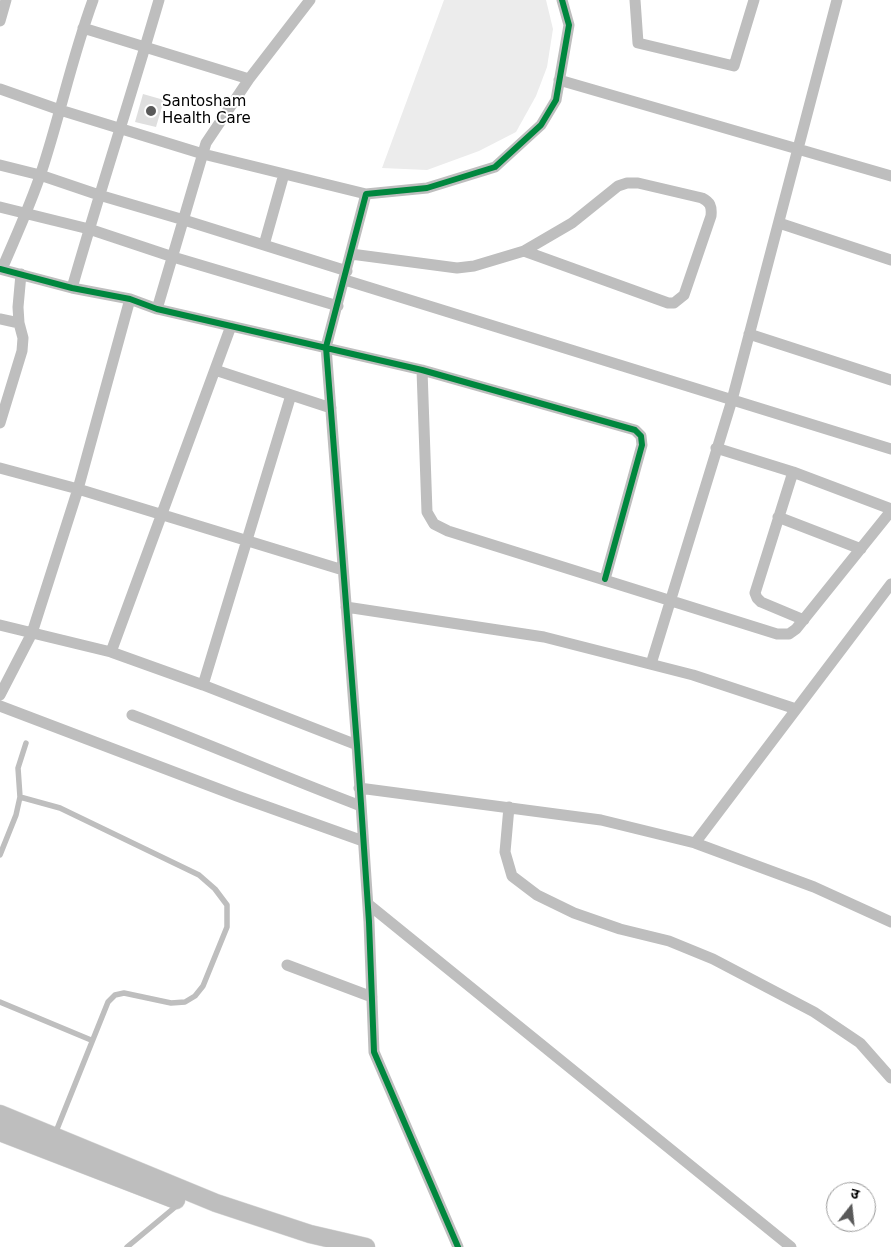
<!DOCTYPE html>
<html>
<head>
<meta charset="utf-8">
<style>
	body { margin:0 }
	#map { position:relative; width:891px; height:1247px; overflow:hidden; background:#fff; font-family:"DejaVu Sans","Noto Sans Devanagari",sans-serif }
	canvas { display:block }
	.north { position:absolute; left:826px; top:1182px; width:50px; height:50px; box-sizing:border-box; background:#fff; border:1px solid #999; border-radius:50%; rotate:16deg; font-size:14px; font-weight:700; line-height:20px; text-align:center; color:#000 }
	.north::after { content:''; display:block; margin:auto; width:18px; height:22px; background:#595959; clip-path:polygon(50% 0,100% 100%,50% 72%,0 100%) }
</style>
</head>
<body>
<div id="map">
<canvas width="891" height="1247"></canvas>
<div class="north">उ</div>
</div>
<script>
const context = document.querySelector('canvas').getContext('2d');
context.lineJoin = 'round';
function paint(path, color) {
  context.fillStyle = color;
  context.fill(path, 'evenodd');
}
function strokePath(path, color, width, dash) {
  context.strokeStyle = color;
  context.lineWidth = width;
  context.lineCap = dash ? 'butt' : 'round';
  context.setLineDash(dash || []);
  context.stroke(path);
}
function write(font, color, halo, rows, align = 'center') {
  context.font = font + ' "DejaVu Sans",sans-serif';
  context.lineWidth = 4;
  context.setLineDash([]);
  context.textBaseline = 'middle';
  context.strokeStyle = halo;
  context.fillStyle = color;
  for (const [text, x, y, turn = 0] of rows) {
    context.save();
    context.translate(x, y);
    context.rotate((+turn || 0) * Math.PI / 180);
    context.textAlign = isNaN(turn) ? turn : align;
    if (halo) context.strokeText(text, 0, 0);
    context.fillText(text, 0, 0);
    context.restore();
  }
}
const green = new Path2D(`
	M444,0H546L553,29L547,67L536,96L516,132L479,151L427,170L382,168Z`);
const building = new Path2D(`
	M143,94L164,100L156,127L135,122Z`);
const lane = new Path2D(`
	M20,797L60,808L199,875L215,889L227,905V927L203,986L195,996L185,1002L171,1003L124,993L115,995L108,1002L55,1134
	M0,855L16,815L20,797L18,768L26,743
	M0,1002L91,1040
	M127,1247L180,1203`);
const street = new Path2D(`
	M635,0L638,43L734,66L754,0
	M0,21L6,0
	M83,28L249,79
	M559,80L891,176
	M0,89L60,110L203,154L366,194
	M0,165L40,175L99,195L184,220L347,271
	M0,207L89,229L173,257L338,306
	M779,223L891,260
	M264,245L284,174
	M351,254L457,268L474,266L524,251L572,223L618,186L627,183H638L702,198C710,202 712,206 711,216L684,295L674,303H668L524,251
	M0,269L72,288L130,299L157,309L422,370L635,430L641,436L642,445L605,579
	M2,269C15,238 30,206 41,173C60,116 72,57 93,0
	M345,280L891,449
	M72,288C100,191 131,96 159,0
	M157,309L206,143L249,79L310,0
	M0,319L19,323
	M749,334L891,380
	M215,370L331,408
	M422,370L427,512L434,524L448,531L777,634H789L796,629L891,511
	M0,423L22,351L23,338L19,323L18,307L21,274
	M716,448L793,472L891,509
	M0,468L78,489L343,570
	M793,472L755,593L757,598L761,602L804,620
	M778,517L861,549
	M346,607L544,637L693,675L796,709
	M0,625L111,652L203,685L357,745
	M111,652L231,326
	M651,664L732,400L837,0
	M203,685L291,395
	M0,695L32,633L78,489L130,299
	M0,706L237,796L363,841
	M132,715C209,744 284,777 361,806
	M359,788L601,820L695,843L814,887L891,922
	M509,807L505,852L512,876L537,895L574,913L620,929L669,941L713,959L814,1012L860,1043L891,1078
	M695,843L891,584
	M368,904L791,1247
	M287,965L372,997
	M458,1247L374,1052L369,922L357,745L326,347L366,194L427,188L495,167L541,125L556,100L569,25L562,0`);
const primary = new Path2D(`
	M0,1114L216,1203L310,1234L366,1247
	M0,1132L176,1200`);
const cycleway = new Path2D(`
	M0,269L72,288L130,299L157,309L422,370L635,430L641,436L642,445L605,579
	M458,1247L374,1052L369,922L357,745L326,347L366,194L427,188L495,167L541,125L556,100L569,25L562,0`);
const markers = [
	[151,111,6,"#595959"]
];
const poiNames = [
	["Santosham",162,102],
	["Health Care",162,119]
];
paint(green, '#ececec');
paint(building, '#dfdfdf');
strokePath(primary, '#dbdbdb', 19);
strokePath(lane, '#bebebe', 5.5);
strokePath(street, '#bebebe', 11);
strokePath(primary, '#bebebe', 18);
strokePath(cycleway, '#00873e', 6);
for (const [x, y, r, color] of markers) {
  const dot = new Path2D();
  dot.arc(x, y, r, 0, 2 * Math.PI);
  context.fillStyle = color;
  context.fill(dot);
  strokePath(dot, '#fff', 2);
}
write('15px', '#000', '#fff', poiNames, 'left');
</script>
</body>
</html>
